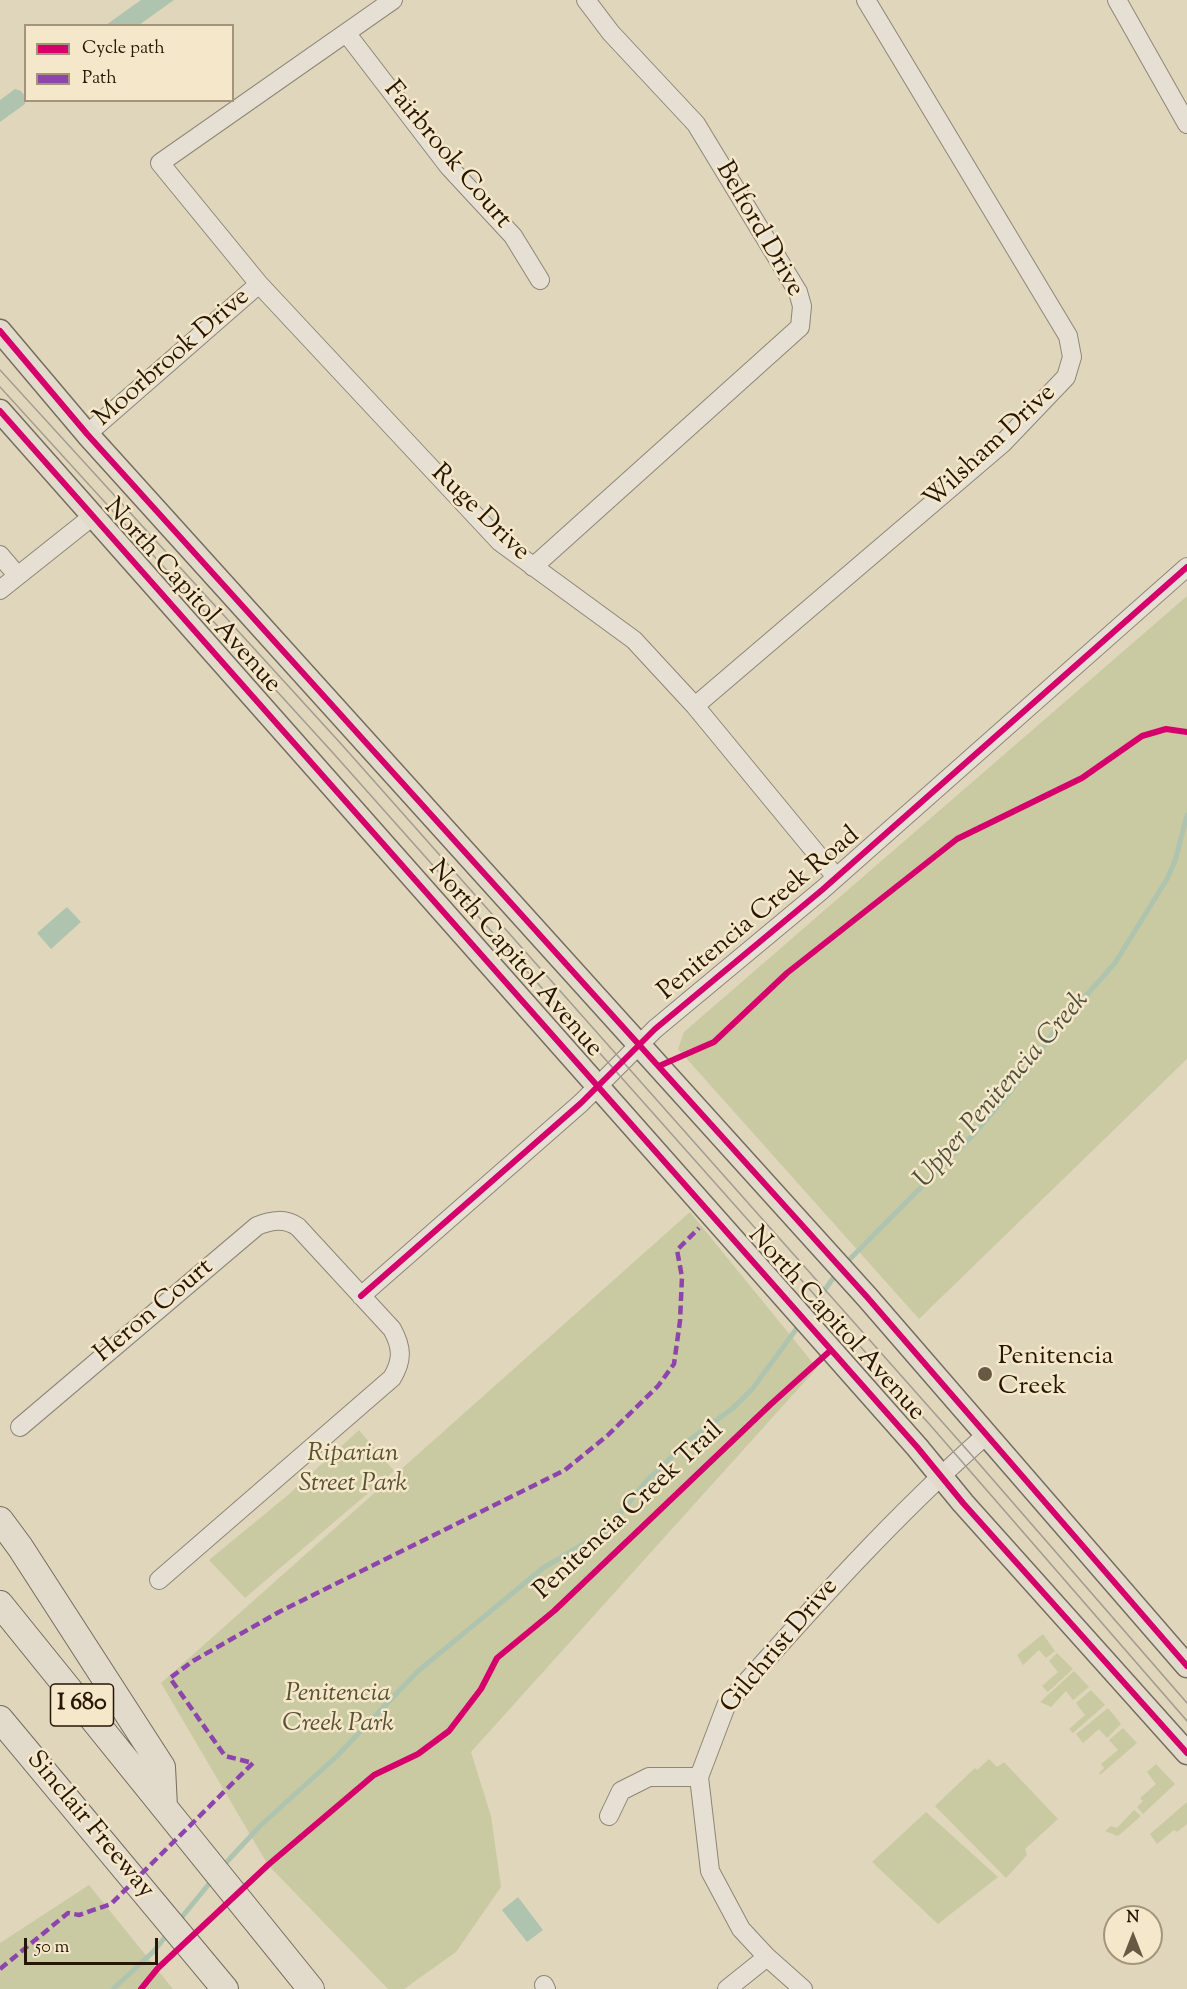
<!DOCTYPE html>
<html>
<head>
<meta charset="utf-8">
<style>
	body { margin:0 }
	#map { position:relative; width:1187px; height:1989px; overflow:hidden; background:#e0d6bc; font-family:"Sorts Mill Goudy",serif }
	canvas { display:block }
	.legend { position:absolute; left:24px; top:24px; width:210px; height:78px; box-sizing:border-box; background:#f5e8ca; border:2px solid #a3947b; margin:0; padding:8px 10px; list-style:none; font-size:18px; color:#271505 }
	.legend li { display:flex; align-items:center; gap:12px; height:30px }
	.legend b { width:30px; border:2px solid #a3947b }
	.north { position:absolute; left:1103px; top:1905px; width:60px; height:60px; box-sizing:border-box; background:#f5e8ca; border:2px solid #a3947b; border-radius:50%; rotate:0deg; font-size:16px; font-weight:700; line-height:24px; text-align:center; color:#271505 }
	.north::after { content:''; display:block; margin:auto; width:21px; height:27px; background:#685945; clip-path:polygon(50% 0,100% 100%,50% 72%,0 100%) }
	.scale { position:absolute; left:24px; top:1938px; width:134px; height:27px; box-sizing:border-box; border:3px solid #271505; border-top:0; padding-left:8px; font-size:18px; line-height:21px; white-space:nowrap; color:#271505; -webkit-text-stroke:4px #f5e8ca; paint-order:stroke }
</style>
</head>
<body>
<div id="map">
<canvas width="1187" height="1989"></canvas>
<ul class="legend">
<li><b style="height:8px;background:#d6006c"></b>Cycle path</li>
<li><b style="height:8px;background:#8e44ad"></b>Path</li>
</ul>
<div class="north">N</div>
<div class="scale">50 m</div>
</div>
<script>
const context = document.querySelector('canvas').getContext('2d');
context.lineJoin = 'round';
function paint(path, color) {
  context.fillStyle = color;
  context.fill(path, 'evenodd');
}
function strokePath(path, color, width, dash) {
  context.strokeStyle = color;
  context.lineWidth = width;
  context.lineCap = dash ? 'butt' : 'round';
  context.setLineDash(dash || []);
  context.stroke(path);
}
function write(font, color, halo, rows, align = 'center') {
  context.font = font + ' "Sorts Mill Goudy",serif';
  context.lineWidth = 5;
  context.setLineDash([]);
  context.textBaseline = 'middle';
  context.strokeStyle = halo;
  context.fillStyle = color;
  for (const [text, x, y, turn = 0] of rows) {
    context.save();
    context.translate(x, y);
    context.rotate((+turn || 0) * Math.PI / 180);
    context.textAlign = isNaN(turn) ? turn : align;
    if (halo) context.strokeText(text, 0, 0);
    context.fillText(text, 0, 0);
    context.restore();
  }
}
const green = new Path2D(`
	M1187,596V1059L919,1319L678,1049L684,1032Z
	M690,1212L817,1368L471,1752L491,1816L501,1887L456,1952L404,1989H388L268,1865L161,1683Z
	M359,1430L394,1471L245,1598L209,1560L288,1495Z
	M1043,1634L1055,1651L1046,1658L1039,1650L1023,1665L1017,1655Z
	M1057,1653L1073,1669L1048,1692L1042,1686L1058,1672L1049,1661Z
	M1074,1671L1089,1687L1073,1700L1066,1691L1051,1707L1040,1702Z
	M1091,1690L1105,1705L1073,1733L1069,1729L1085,1715L1076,1703Z
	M1108,1708L1121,1724L1107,1738L1099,1729L1083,1743L1076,1734Z
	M1123,1728L1137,1743L1100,1775L1099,1773L1104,1768L1101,1764L1118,1750L1109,1740Z
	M989,1759L997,1767L1004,1762L1058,1819L1025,1849L1027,1855L1006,1878L935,1806L975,1768L977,1770Z
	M1156,1764L1175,1784L1143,1814L1137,1807L1143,1801L1140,1798L1156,1784L1147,1772Z
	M1187,1802V1824L1177,1832L1174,1830L1157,1844L1150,1834Z
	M1134,1810L1141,1816L1118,1836L1105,1831L1111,1826L1117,1828Z
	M926,1812L998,1877L938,1924L872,1862Z
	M89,1885L173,1989H0V1943Z`);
const water = new Path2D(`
	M141,0H174L139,25H106Z
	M15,89L21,91L25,96V104L0,122V100Z
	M67,907L81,922L51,949L37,933Z
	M518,1897L543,1930L527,1942L502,1910Z`);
const stream = new Path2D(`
	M845,1264L973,1135L1011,1091L1057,1028L1115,963L1167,879L1175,861L1187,815
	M807,1314L837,1273
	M222,1867L260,1826L337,1756L418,1671L543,1568L607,1530L647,1480L692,1438L733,1408L753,1388L800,1324
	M177,1923L213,1879
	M113,1989L154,1951L169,1932`);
const minor = new Path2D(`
	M393,0L160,163L259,284L500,542L634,640L695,706L836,877
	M1117,0L1187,124
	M347,34L449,167L513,236L540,280
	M87,434L259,284
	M0,555L17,575
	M533,567L800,327L802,306L798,292L696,124L611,33L586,0
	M0,590L93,516
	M695,706L1002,444L1066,377L1072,357L1068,336L866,0
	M361,1296L581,1103L655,1029L822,890L1187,567
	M20,1427L257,1226C272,1220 285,1218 298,1227L392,1329C402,1347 403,1360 392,1378L159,1580
	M609,1816L621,1791L649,1777H699
	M544,1985L546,1989
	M727,1989L767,1957
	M803,1989L767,1957L741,1929L710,1871L699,1777L726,1706L733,1697C814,1606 894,1516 985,1436`);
const major = new Path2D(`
	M0,331L87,434L867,1297L1187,1666
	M0,411L917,1447L963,1503L1187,1753`);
const highway = new Path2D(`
	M0,1520L20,1547L162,1767L164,1807
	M0,1604L311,1989
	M0,1719L225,1989`);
const tram = new Path2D(`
	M0,370L343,746L968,1451L1187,1703
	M0,387L334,754L931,1426L1187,1721`);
const quiet = new Path2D(`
	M0,1969L68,1913L79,1915L111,1904L253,1763L225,1756L170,1678L193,1661L279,1612L565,1470L608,1435L658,1386L674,1364L680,1321L682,1277L677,1250L699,1228`);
const cycleway = new Path2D(`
	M0,331L87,434L867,1297L1187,1666
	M0,411L917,1447L963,1503L1187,1753
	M659,1066L714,1042L787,973L957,839L1082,778L1142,736L1166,729L1187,732
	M361,1296L581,1103L655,1029L822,890L1187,567
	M141,1989L158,1968L268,1865L374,1775L418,1754L449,1731L481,1689L497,1658L554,1611L771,1404L831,1350`);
const markers = [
	[985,1374,8,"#685945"]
];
const shields = [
	[82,1705,63]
];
const shieldNames = [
	["I 680",82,1705]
];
const streetNames = [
	["Fairbrook Court",446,156,50],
	["Belford Drive",758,230,60],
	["Moorbrook Drive",173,359,-41],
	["Wilsham Drive",991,448,-43],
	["Ruge Drive",479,514,44],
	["North Capitol Avenue",191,597,48],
	["Penitencia Creek Road",760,915,-40],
	["North Capitol Avenue",514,960,49],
	["Heron Court",155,1312,-40],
	["North Capitol Avenue",835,1325,48],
	["Penitencia Creek Trail",630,1512,-43],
	["Gilchrist Drive",781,1647,-50],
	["Sinclair Freeway",89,1826,50]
];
const poiNames = [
	["Penitencia",998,1359],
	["Creek",998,1389]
];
const parkNames = [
	["Riparian",353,1456],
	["Street Park",353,1486],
	["Penitencia",338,1696],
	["Creek Park",338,1726]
];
const waterNames = [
	["Upper Penitencia Creek",1003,1091,-49]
];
paint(green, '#c9caa2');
paint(water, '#afc4af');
strokePath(stream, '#afc4af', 5);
strokePath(minor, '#8e8676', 20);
strokePath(major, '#746c5d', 25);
strokePath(highway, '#746c5d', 28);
strokePath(minor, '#e6e0d4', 18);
strokePath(major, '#e2dbcc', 22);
strokePath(highway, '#e2dbcc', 26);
strokePath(tram, '#a19b90', 1.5);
strokePath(quiet, '#8e44ad', 4.5, [9, 4.5]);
strokePath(cycleway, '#d6006c', 6);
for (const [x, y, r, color] of markers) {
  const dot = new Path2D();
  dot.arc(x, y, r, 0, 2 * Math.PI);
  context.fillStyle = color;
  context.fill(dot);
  strokePath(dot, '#f5e8ca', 2);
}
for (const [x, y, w] of shields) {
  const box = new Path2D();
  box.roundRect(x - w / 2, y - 21, w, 42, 4.5);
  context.fillStyle = '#f5e8ca';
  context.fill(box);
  strokePath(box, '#271505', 1.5);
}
write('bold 24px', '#271505', null, shieldNames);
write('26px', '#271505', '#f5e8ca', streetNames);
write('26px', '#271505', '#f5e8ca', poiNames, 'left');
write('italic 26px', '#595134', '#f5e8ca', parkNames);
write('italic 27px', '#4f4f3e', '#f5e8ca', waterNames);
</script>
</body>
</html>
